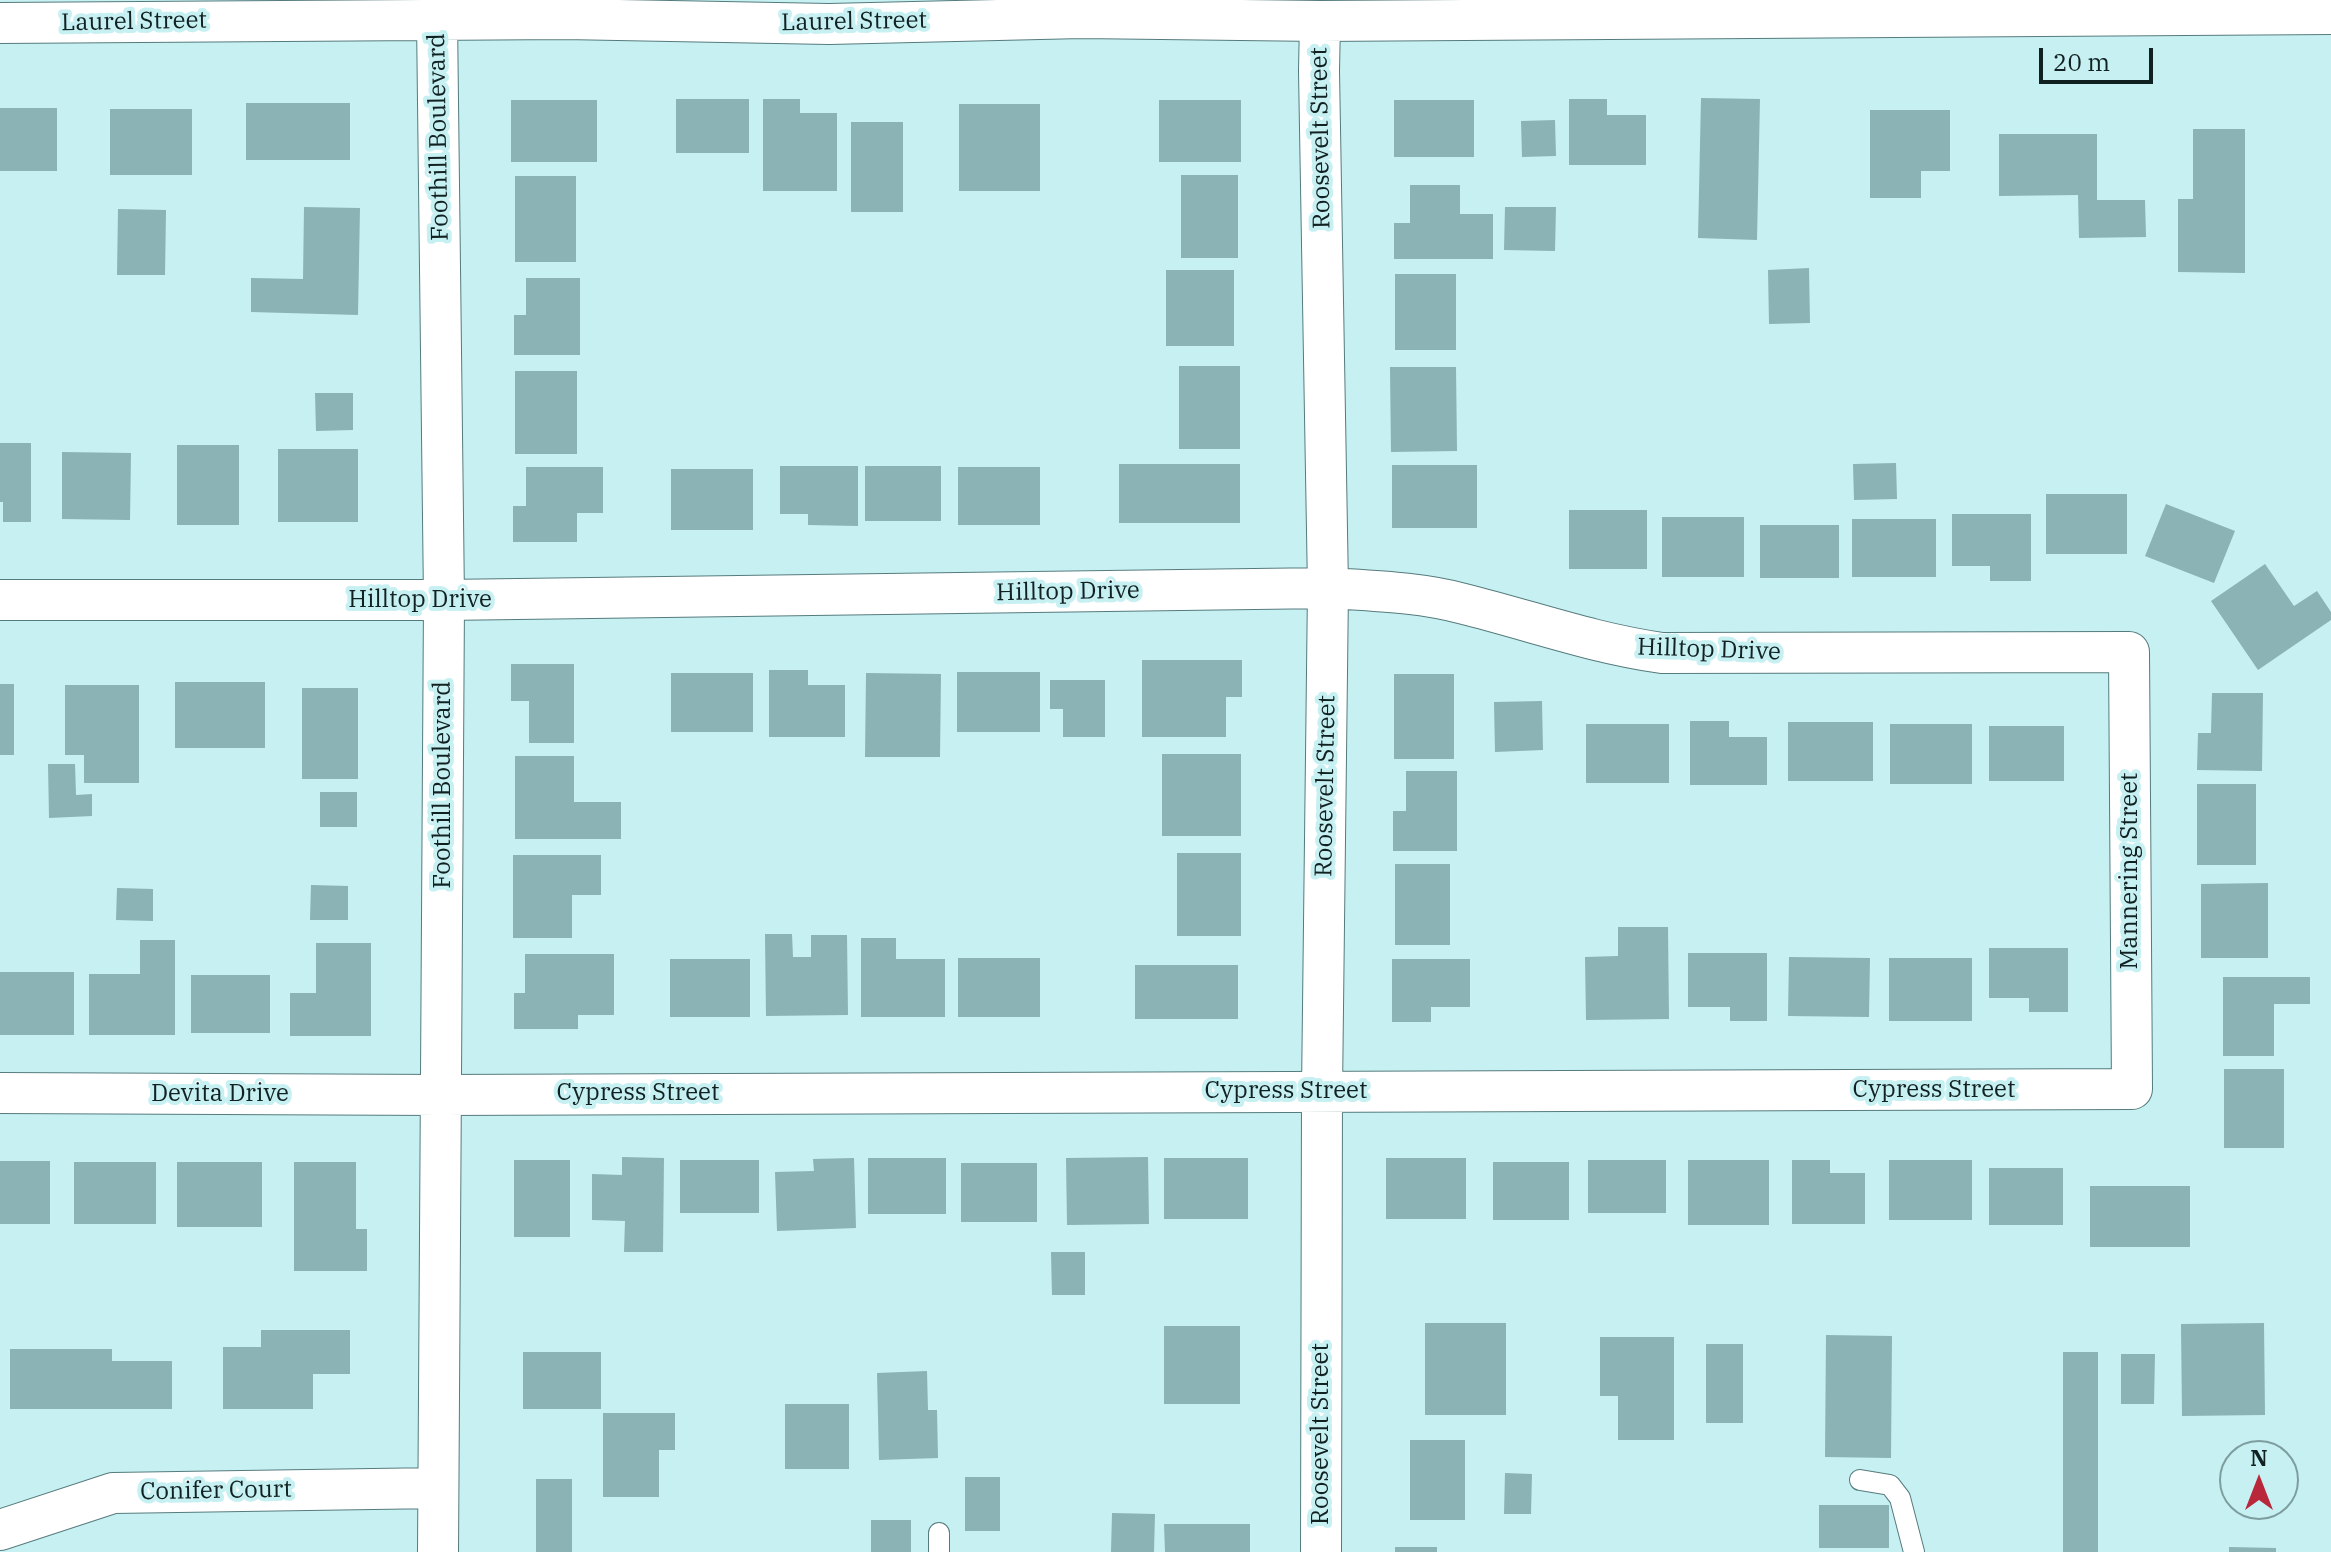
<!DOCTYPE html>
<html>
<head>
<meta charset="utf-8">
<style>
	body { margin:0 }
	#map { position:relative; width:2331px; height:1552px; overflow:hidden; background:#c7f0f2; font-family:"IBM Plex Serif",serif }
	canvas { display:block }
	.north { position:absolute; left:2219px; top:1440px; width:80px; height:80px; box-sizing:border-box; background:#c7f0f2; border:2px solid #7e9d9e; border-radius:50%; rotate:0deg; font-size:22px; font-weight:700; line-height:32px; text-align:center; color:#112021 }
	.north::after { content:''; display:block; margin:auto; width:28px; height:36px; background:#b9273b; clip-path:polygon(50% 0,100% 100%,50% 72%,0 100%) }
	.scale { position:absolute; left:2039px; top:48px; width:114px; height:36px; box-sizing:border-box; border:4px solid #112021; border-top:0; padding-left:10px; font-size:24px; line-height:28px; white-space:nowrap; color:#112021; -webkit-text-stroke:6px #c7f0f2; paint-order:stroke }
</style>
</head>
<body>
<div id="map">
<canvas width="2331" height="1552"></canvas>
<div class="north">N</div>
<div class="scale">20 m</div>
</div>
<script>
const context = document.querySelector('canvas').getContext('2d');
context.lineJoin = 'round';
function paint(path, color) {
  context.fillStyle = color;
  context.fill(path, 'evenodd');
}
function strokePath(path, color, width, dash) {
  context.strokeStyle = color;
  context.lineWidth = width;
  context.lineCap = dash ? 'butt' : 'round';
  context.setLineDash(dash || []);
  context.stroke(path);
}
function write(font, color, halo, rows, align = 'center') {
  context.font = font + ' "IBM Plex Serif",serif';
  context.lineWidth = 8;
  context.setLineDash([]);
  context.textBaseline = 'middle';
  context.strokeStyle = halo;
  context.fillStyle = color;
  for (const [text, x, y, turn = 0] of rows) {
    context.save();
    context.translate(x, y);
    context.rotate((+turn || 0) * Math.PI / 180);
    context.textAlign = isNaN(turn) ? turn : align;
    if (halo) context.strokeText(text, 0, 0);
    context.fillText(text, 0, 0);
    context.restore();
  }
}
const building = new Path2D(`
	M1701,98L1760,99L1757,240L1698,238Z
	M676,99H749V153H676Z
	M763,99H800V113H837V191H763Z
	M1569,99H1607V115H1646V165H1569Z
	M511,100H597V162H511Z
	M1159,100H1241V162H1159Z
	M1394,100H1474V157H1394Z
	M246,103H350V160H246Z
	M959,104H1040V191H959Z
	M0,108H57V171H0Z
	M110,109H192V175H110Z
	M1870,110H1950V171H1921V198H1870Z
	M1555,120L1556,156L1522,157L1521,121Z
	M851,122H903V212H851Z
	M2193,129H2245V273L2178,272V199H2193Z
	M1999,134H2097V200H2145L2146,237L2079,238L2078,195L1999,196Z
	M1181,175H1238V258H1181Z
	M515,176H576V262H515Z
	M1410,185H1460V214H1493V259H1394V223H1410Z
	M304,207L360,208L358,315L251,312V278L303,279Z
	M1505,207H1556L1555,251L1504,250Z
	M118,209L166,210L165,275H117Z
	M1809,268L1810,323L1769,324L1768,270Z
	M1166,270H1234V346H1166Z
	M1395,274H1456V350H1395Z
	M526,278H580V355H514V315H526Z
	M1179,366H1240V449H1179Z
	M1390,367H1456L1457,451L1391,452Z
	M515,371H577V454H515Z
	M315,393H353V430L316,431Z
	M0,443H31V522H3V502H0Z
	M177,445H239V525H177Z
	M278,449H358V522H278Z
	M62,452L131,453L130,520L62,519Z
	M1896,463L1897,499L1854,500L1853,464Z
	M1119,464H1240V523H1119Z
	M1392,465H1477V528H1392Z
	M780,466H858V526L808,525V514H780Z
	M865,466H941V521H865Z
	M526,467H603V513H577V542H513V506H526Z
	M958,467H1040V525H958Z
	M671,469H753V530H671Z
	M2046,494H2127V554H2046Z
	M2166,504L2235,531L2214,583L2145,556Z
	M1569,510H1647V569H1569Z
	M1952,514H2031V581H1990V566H1952Z
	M1662,517H1744V577H1662Z
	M1852,519H1936V577H1852Z
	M1760,525H1839V578H1760Z
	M2265,564L2294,606L2317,591L2331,612V620L2258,670L2211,601Z
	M1142,660H1242V697H1226V737H1142Z
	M511,664H574V743H529V701H511Z
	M769,670H808V685H845V737H769Z
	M957,672H1040V732H957Z
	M671,673H753V732H671Z
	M866,673L941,674L940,757H865Z
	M1394,674H1454V759H1394Z
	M1050,680H1105V737H1063V709H1050Z
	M175,682H265V748H175Z
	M0,684H14V755H0Z
	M65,685H139V783H84V755H65Z
	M302,688H358V779H302Z
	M2212,693H2263L2262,771L2197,770L2198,733H2211Z
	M1542,701L1543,750L1495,752L1494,702Z
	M1690,721H1729V737H1767V785H1690Z
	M1788,722H1873V781H1788Z
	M1586,724H1669V783H1586Z
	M1890,724H1972V784H1890Z
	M1989,726H2064V781H1989Z
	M1162,754H1241V836H1162Z
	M515,756H574V802H621V839H515Z
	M48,764H75L76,795L92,794V816L49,818Z
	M1406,771H1457V851H1393V811H1406Z
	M2197,784H2256V865H2197Z
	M320,792H357V827H320Z
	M1177,853H1241V936H1177Z
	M513,855H601V895H572V938H513Z
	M1395,864H1450V945H1395Z
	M2268,883V958H2201V884Z
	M311,885L348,886V920H310Z
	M117,888L153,889V921L116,920Z
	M1618,927H1668L1669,1019L1586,1020L1585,957L1618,956Z
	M765,934H792L793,957H811V935H847L848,1015L766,1016Z
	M861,938H896V959H945V1017H861Z
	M140,940H175V1035H89V974H140Z
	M316,943H371V1036H290V993H316Z
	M1989,948H2068V1012H2029V998H1989Z
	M1688,953H1767V1021H1730V1007H1688Z
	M525,954H614V1015H578V1029H514V993H525Z
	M1789,957L1870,958L1869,1017L1788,1016Z
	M958,958H1040V1017H958Z
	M1889,958H1972V1021H1889Z
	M670,959H750V1017H670Z
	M1392,959H1470V1007H1431V1022H1392Z
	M1135,965H1238V1019H1135Z
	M0,972H74V1035H0Z
	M191,975H270V1033H191Z
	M2223,977H2310V1004H2274V1056H2223Z
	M2224,1069H2284V1148H2224Z
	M622,1157L664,1158L663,1252H624L625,1221L592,1220V1174L622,1175Z
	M1148,1157L1149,1224L1067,1225L1066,1158Z
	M854,1158L856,1228L777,1231L775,1172L814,1171L813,1159Z
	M868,1158H946V1214H868Z
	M1164,1158H1248V1219H1164Z
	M1386,1158H1466V1219H1386Z
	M514,1160H570V1237H514Z
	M680,1160H759V1213H680Z
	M1588,1160H1666V1213H1588Z
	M1688,1160H1769V1225H1688Z
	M1792,1160H1830V1173H1865V1224H1792Z
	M1889,1160H1972V1220H1889Z
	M0,1161H50V1224H0Z
	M74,1162H156V1224H74Z
	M177,1162H262V1227H177Z
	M294,1162H356V1229H367V1271H294Z
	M1493,1162H1569V1220H1493Z
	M961,1163H1037V1222H961Z
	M1989,1168H2063V1225H1989Z
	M2090,1186H2190V1247H2090Z
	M1051,1252H1085V1295H1052Z
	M1425,1323H1506V1415H1425Z
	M2264,1323L2265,1415L2182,1416L2181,1324Z
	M1164,1326H1240V1404H1164Z
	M261,1330H350V1374H313V1409H223V1347H261Z
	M1826,1335L1892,1336L1891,1458L1825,1457Z
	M1600,1337H1674V1440H1618V1396H1600Z
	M1706,1344H1743V1423H1706Z
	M10,1349H112V1361H172V1409H10Z
	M523,1352H601V1409H523Z
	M2063,1352H2098V1552H2063Z
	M2121,1354H2155L2154,1404H2121Z
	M927,1371L928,1410H937L938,1458L879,1460L877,1373Z
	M785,1404H849V1469H785Z
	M603,1413H675V1450H659V1497H603Z
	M1410,1440H1465V1520H1410Z
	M1505,1473L1532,1474L1531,1514H1504Z
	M965,1477H1000V1531H965Z
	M536,1479H572V1552H536Z
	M1819,1505H1889V1548H1819Z
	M1112,1513L1155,1514L1154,1552H1111Z
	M871,1520H911V1552H871Z
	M1164,1524H1250V1552H1165Z
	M1395,1547H1437V1552H1395Z
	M2229,1547L2276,1548V1552H2229Z`);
const service = new Path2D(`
	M1860,1480L1890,1485L1900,1498L1914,1552
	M939,1533V1552`);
const minor = new Path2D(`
	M437,19L444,600L438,1552
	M1320,21L1319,71L1328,588L1322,1091L1321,1552
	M0,23L565,19L829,24L1082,18L1320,21L2331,14
	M0,600H444L1328,588C1373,591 1419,592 1464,604C1532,621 1592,643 1662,653L2129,652L2132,1089L441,1095L0,1093
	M0,1530L113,1493L438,1488`);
const streetNames = [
	["Laurel Street",134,22,-1],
	["Laurel Street",854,22,-1],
	["Foothill Boulevard",439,137,-91],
	["Roosevelt Street",1321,138,-91],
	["Hilltop Drive",1068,592,-1],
	["Hilltop Drive",420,600],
	["Hilltop Drive",1709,650,2],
	["Foothill Boulevard",443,785,-90],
	["Roosevelt Street",1326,786,-89],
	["Mannering Street",2130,871,-90],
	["Cypress Street",1934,1090],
	["Cypress Street",1286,1091],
	["Cypress Street",638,1093],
	["Devita Drive",220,1094],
	["Roosevelt Street",1321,1434,-90],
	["Conifer Court",216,1491,-1]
];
paint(building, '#8bb2b4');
strokePath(service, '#567b7d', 22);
strokePath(minor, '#567b7d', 42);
strokePath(service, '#fff', 20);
strokePath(minor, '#fff', 40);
write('24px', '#112021', '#c7f0f2', streetNames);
</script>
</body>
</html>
